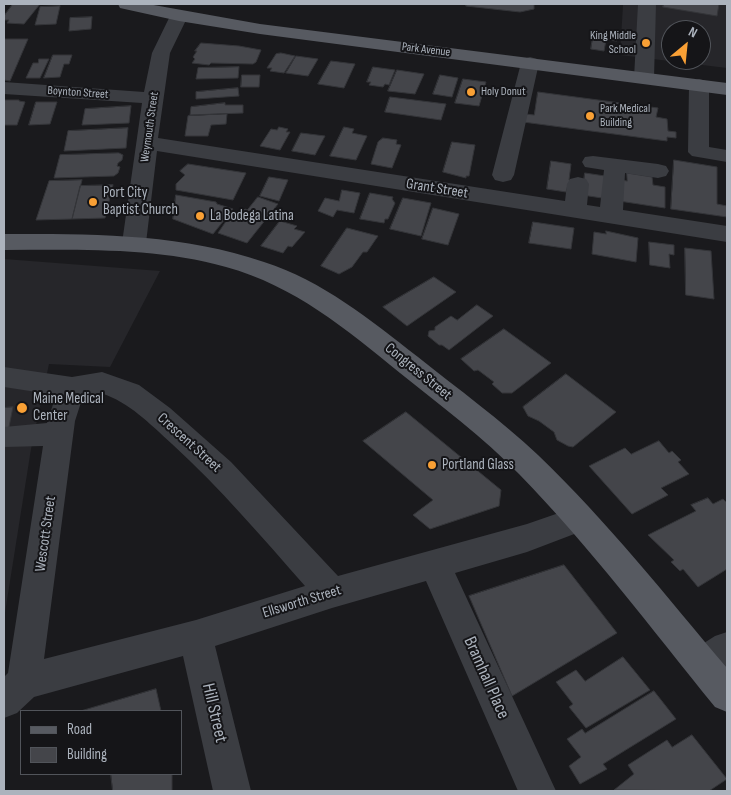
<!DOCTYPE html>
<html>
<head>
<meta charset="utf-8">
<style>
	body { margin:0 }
	#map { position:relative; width:731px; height:795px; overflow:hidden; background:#1a1a1d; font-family:"Sofia Sans Condensed",sans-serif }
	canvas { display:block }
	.frame { position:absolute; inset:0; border:5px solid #acb3bd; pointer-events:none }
	.legend { position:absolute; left:20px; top:710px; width:162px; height:65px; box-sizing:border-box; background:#151518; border:1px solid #51545a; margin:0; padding:6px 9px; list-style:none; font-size:15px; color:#acb3bd }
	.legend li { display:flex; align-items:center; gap:10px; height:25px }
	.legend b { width:25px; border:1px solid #51545a }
	.north { position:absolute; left:661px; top:20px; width:50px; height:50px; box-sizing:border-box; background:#151518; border:1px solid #51545a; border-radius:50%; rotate:28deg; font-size:14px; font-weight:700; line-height:20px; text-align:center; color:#acb3bd }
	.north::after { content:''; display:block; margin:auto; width:18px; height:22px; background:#f9a035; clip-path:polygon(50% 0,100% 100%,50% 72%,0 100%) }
</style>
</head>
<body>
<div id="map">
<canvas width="731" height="795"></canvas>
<div class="frame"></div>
<ul class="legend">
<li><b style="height:6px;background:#575a61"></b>Road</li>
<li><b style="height:14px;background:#44454a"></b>Building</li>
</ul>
<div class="north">N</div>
</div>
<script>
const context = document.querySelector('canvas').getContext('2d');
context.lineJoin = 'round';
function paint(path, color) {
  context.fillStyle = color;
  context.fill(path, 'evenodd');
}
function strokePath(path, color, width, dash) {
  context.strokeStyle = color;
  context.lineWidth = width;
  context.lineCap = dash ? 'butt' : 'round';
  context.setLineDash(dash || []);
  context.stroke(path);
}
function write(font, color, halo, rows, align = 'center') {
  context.font = font + ' "Sofia Sans Condensed",sans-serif';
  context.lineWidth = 4;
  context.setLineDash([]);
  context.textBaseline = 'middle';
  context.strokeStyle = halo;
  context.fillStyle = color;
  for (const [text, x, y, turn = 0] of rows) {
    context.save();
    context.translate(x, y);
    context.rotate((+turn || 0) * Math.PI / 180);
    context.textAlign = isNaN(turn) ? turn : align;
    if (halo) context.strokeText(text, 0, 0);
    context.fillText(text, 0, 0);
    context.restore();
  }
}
const built = new Path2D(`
	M614,4H727V68L620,55L623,5ZM671,30H701V60H671Z
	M4,259L160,271L110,367L49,364L31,449L4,619Z`);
const building = new Path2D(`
	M13,4H40L24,24L7,23L9,20H4V16Z
	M467,4H534V9L520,12L466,6Z
	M664,4H719L717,16L663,7Z
	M60,6L56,24L35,25L40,7Z
	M92,17L91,29L69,31L70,18Z
	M594,31L618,34L617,41L606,40L604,51L591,49Z
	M4,39H28L10,81L4,80Z
	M201,43L239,46L261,50L256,62L253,64L211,63L209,65L192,63L195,59L193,57L197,51H195Z
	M281,53L295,56L284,73L270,71L272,68H267L276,54Z
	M53,55H72L69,64H64L60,77L44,78Z
	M296,56L318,59L308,76L286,73Z
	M39,59H49L40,78H26L33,63H38Z
	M331,61L355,64L344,88L318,84Z
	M239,67L238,78L196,79L198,68Z
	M373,67L395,70L389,85L385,84L383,87L369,85L371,82H367Z
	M397,70L424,74L415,94L388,91Z
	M242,75H260L259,87H241Z
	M440,75L458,78L452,97L433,94Z
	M463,79L486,82L479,106L455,103Z
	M238,88L239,96L196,99V92Z
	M538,92L658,108L656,117L667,119L668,131L676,132V138L667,137V141L523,122L525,114L534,115Z
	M390,97L446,104L441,120L385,112Z
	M5,100H19V101L25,102L17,125H4V103Z
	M36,102H57L50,124L29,125Z
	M225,103V105H243V113L190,115L191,107Z
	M131,106L129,123L82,125L85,109Z
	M227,114L226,124L211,125L208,136H185L188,116Z
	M279,127L288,129L286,132H290L280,150L260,146L271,129L277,130Z
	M344,127L354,129L352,133L367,136L356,160L330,156Z
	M128,128L126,148L64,151L68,131Z
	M301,133L325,136L315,155L292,151Z
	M383,138L397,140L396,144L401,145L392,168L371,164L378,142Z
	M452,142L475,145L469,176H466V178L443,172Z
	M119,153L123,155L122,160L118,163L117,166L120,167L118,173L114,176L54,178L60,155Z
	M674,160L717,167V204L727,206V217L671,209Z
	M551,161L571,164L569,180L575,181L568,185L566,192L547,189Z
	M188,164L246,173L233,200L176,190V184L185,175L180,171Z
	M585,173L605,176L602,198L582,195Z
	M627,173L652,177L653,185L665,187V208L619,201L621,180L627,181Z
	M269,177L288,180L279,201L260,196Z
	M82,180L72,219L36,220L49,181Z
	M113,185L105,218L72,219L80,186Z
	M342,190L360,193L354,213L337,210L333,217L318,211L325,198L339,201Z
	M370,193L393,197L392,199L395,203L388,219H385L384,223L360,219Z
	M176,195L216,202L217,204L233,209L213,234L173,219Z
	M258,197L278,204L247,243L218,233L233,211L241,213L245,209L247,210Z
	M403,198L431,203L421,236L390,229Z
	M433,208L459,214L448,245L422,239Z
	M280,221L297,226L294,229L305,232L292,247L288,246L283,253L261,246Z
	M533,222L574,228L571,249L529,243Z
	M347,228L378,236L367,252H363L352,267L339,274L321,266Z
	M606,231L638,238L636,262L592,254L594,232L606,234Z
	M649,242L674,245V255L669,254L670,268L650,265Z
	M685,248L711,251L714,299L686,295Z
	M434,277L456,292L407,326L383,307Z
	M477,305L493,316L449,350L442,345H439L428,336L429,331L435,330V327L451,316L457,320Z
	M504,329L551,363L512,393H502L492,384L494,382L478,370L474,371L461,359Z
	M566,374L616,412L573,447L568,446L557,440L554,432L539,421L528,416L523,407Z
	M13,407L7,437L4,450V408Z
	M406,412L501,490L499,506L430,529L413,515L433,500L363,441Z
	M659,441L669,453L672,451L681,460L678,462L689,474L661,488L668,495L632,514L589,466L625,448L631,454Z
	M708,498L713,504L723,499L727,503V569L698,587L683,569L680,571L671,562L674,560L648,535L696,511L691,505Z
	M564,565L617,633L512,696L469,596Z
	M623,657L650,690L586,728L569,707L573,704L556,682L576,670L585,681Z
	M156,689L161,711H81Z
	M654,691L676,719L603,764L607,769L580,784L569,766L581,757L567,739L582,729L585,733Z
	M692,735L727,779L709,791L614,790L634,774L628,765L667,740L672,747Z
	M111,774H172V791H113Z`);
const minor = new Path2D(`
	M638,4H656L654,78L651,82L644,84L637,82L634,78Z
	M179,11L185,12L188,16L170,53L158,138L565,201L567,184L570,179L578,177L586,179L589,184L587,205L600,207L604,170L585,167L582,162L585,157L593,156L658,164L666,166L669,171L666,176L658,178L625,173L623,210L727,226V242L157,151L146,243L142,249L134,251L126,249L122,243L142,103L4,94V82L144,92L152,53L170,16L173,12Z
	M530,57L537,59L539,63L514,175L511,180L503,182L495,180L492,175L521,63L523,59Z
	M699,79L706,81L709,85V147L727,150V162L692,156L688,152L689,85L692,81Z
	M4,367L72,377L102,372L139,385L170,408L231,462L338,576L527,524L579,506L590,510L594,519L590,528L527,552L455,573L556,791H518L426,581L332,608L215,646L251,791H213L183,656L34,697L17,713L4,718V677L8,673L43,446L4,447V427L47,423L56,395L4,387ZM101,393C130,403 149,423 172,444C220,488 262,537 305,586L196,620L44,659L75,421L83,396Z
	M727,632V667L702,681L690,676L685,664L690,652L715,636Z`);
const major = new Path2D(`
	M118,4H148L260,24L727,83V95L260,34L179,21L120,8Z
	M4,234C92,234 179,233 264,262C323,281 369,319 418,357C458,389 501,420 538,455C607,521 666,596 727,668V712L715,707C651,628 590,547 519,474C483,437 441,406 400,373C346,329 295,286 226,267C154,247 78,250 4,250Z`);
const markers = [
	[646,43,5,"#f9a035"],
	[471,92,5,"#f9a035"],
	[590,116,5,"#f9a035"],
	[93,202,5,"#f9a035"],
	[200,216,5,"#f9a035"],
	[22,408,6,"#f9a035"],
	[432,465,5,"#f9a035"]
];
const farPoinames = [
	["King Middle",636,36,"right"],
	["School",636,50,"right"],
	["Holy Donut",481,92],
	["Park Medical",600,109],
	["Building",600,123]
];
const farStreetnames = [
	["Park Avenue",426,50,7],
	["Boynton Street",78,93,4],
	["Weymouth Street",150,127,-82]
];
const streetNames = [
	["Grant Street",437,189,9],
	["Congress Street",418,372,39],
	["Crescent Street",189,443,42],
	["Wescott Street",46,534,-82],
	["Ellsworth Street",302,602,-17]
];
const poiNames = [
	["Port City",103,193],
	["Baptist Church",103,210],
	["La Bodega Latina",210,216],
	["Maine Medical",33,399],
	["Center",33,416],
	["Portland Glass",442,465]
];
const nearStreetnames = [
	["Bramhall Place",486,678,66],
	["Hill Street",214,713,77]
];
paint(built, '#26262a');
paint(building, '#44454a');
strokePath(building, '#343539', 1);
paint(minor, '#3b3d42');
paint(major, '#575a61');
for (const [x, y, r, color] of markers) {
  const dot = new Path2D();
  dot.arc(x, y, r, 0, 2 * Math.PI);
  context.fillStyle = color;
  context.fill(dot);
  strokePath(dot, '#151518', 2);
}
write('12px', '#acb3bd', '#151518', farPoinames, 'left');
write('12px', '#acb3bd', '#151518', farStreetnames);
write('15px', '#acb3bd', '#151518', streetNames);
write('15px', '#acb3bd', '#151518', poiNames, 'left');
write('18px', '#acb3bd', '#151518', nearStreetnames);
</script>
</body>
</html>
